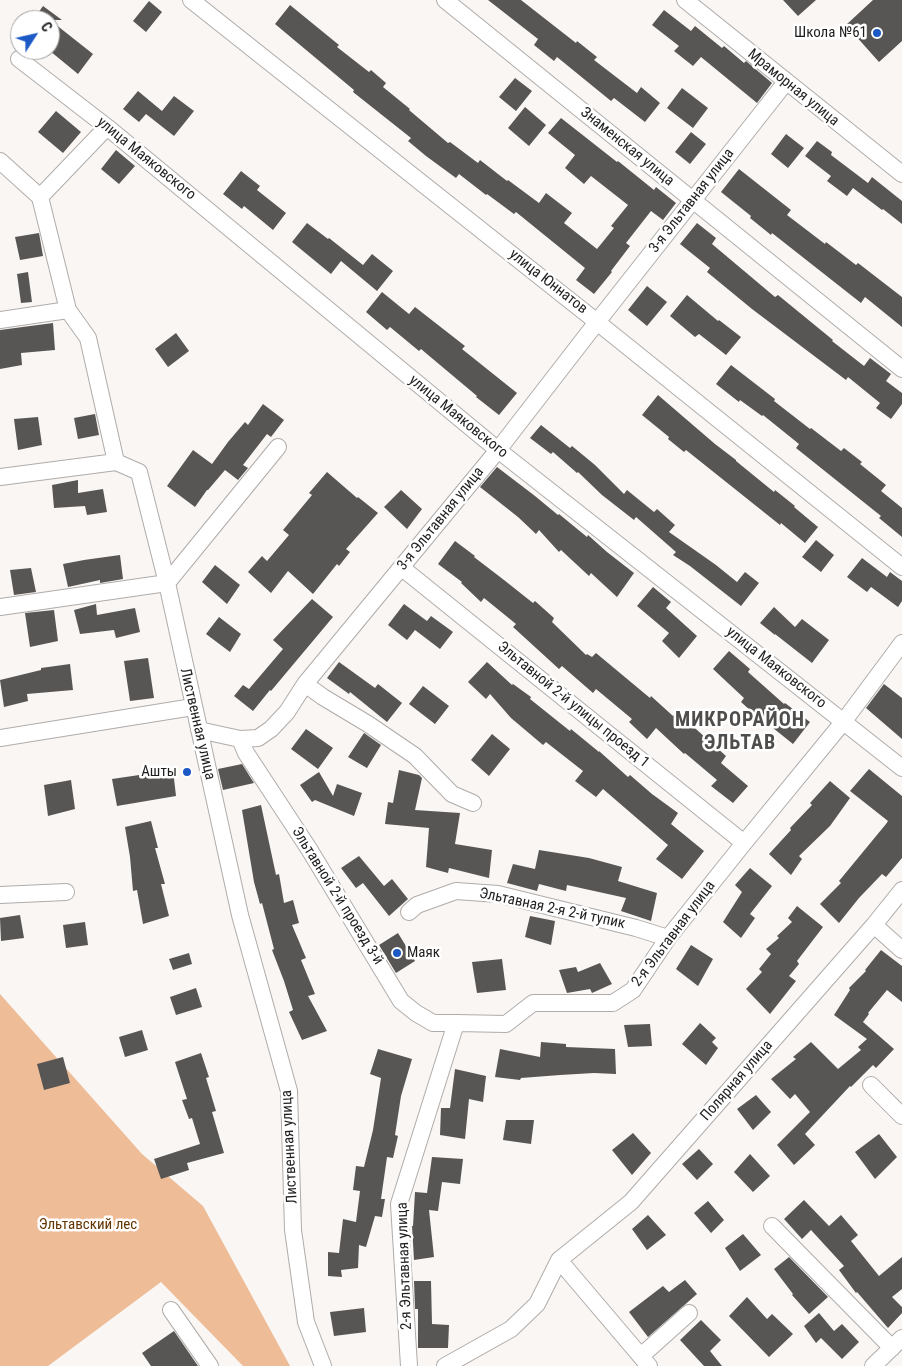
<!DOCTYPE html>
<html>
<head>
<meta charset="utf-8">
<style>
	body { margin:0 }
	#map { position:relative; width:902px; height:1366px; overflow:hidden; background:#f9f6f4; font-family:"Roboto Condensed",sans-serif }
	canvas { display:block }
	.north { position:absolute; left:10px; top:10px; width:50px; height:50px; box-sizing:border-box; background:#fff; border:1px solid #a5a5a5; border-radius:50%; rotate:55deg; font-size:14px; font-weight:700; line-height:20px; text-align:center; color:#1f1e1d }
	.north::after { content:''; display:block; margin:auto; width:18px; height:22px; background:#1c59c5; clip-path:polygon(50% 0,100% 100%,50% 72%,0 100%) }
</style>
</head>
<body>
<div id="map">
<canvas width="902" height="1366"></canvas>
<div class="north">С</div>
</div>
<script>
const context = document.querySelector('canvas').getContext('2d');
context.lineJoin = 'round';
function paint(path, color) {
  context.fillStyle = color;
  context.fill(path, 'evenodd');
}
function strokePath(path, color, width, dash) {
  context.strokeStyle = color;
  context.lineWidth = width;
  context.lineCap = dash ? 'butt' : 'round';
  context.setLineDash(dash || []);
  context.stroke(path);
}
function write(font, color, halo, rows, align = 'center') {
  context.font = font + ' "Roboto Condensed",sans-serif';
  context.lineWidth = 5;
  context.setLineDash([]);
  context.textBaseline = 'middle';
  context.strokeStyle = halo;
  context.fillStyle = color;
  for (const [text, x, y, turn = 0] of rows) {
    context.save();
    context.translate(x, y);
    context.rotate((+turn || 0) * Math.PI / 180);
    context.textAlign = isNaN(turn) ? turn : align;
    if (halo) context.strokeText(text, 0, 0);
    context.fillText(text, 0, 0);
    context.restore();
  }
}
const green = new Path2D(`
	M0,994L142,1154L203,1206L290,1366H243L161,1282L48,1366H0Z`);
const building = new Path2D(`
	M488,0H521L576,43L577,41L597,57L594,60L637,93L641,87L660,103L645,122L614,98L611,101L557,57L554,61L534,45L538,39Z
	M783,0H816L798,16Z
	M873,0H902V41L879,62L846,25Z
	M149,1L162,12L146,32L133,21Z
	M290,5L339,45L337,47L369,72L371,70L386,83L383,87L410,109L409,110L448,143L450,142L478,163L480,160L507,181L508,180L539,203L546,193L572,213L564,223L597,249L614,228L611,226L628,205L591,176L584,184L565,168L575,155L548,133L561,118L617,162L618,161L654,190L656,187L676,203L663,220L651,211L626,243L630,246L611,271L612,272L594,294L576,280L585,268L516,212L514,214L487,194L486,195L459,174L456,178L426,156L408,141L411,138L353,92L354,90L275,24Z
	M43,6L62,20H50L93,54L78,74L50,51V20H33Z
	M664,10L691,31L695,26L722,48L724,46L744,63L746,61L772,83L757,103L701,57L693,66L674,51L679,46L652,25Z
	M515,78L532,91L516,111L499,97Z
	M682,88L708,108L693,128L667,108Z
	M138,91L162,111L174,96L194,111L174,136L146,114L139,122L123,109Z
	M525,107L546,125L529,146L508,128Z
	M56,111L81,132L63,153L38,132Z
	M691,132L706,144L690,164L675,152Z
	M786,134L804,148L788,168L771,154Z
	M817,141L832,152L831,155L868,183L872,177L902,201V224L883,209L882,210L853,188L847,196L827,181L831,176L805,156Z
	M116,150L135,166L119,184L101,169Z
	M739,169L791,210L787,215L825,244L826,242L856,265L858,263L902,297V327L865,297L861,303L772,233L771,235L750,218L751,216L721,192Z
	M241,171L260,186L257,190L286,213L273,230L244,206L242,209L223,194Z
	M307,223L328,239L329,238L363,265L372,254L393,271L377,291L341,261L331,274L292,242Z
	M697,223L716,238L712,244L775,297L778,295L833,340L832,341L864,366L870,358L891,374L886,381L902,393V404L891,419L876,408L880,403L848,377L846,380L752,309L707,272L710,268L680,244Z
	M39,233L43,256L20,260L15,237Z
	M28,272L32,302L21,303L17,274Z
	M647,286L667,302L647,326L628,310Z
	M382,292L409,314L415,307L465,346L462,349L517,393L499,415L476,397L477,396L421,349L419,351L390,327L387,330L366,312Z
	M687,295L718,321L719,320L741,337L726,355L699,334L695,337L670,316Z
	M53,323L55,350L21,353L22,365L0,369V330Z
	M176,333L189,351L168,367L155,349Z
	M731,365L775,399L774,401L810,429L811,428L841,451L844,448L862,462L860,464L886,485L881,491L902,508V537L879,518L881,516L796,448L799,444L763,415L762,416L740,400L739,402L716,384Z
	M658,395L715,444L736,460V461L774,492L775,490L795,506L794,507L818,527L805,543L781,523L780,525L686,450L684,452L668,439L669,437L642,415Z
	M263,404L284,420L271,437L267,434L243,465L248,468L238,480L225,470L208,490H207L195,507L167,486L193,450L212,464L228,442L245,422L248,425Z
	M95,414L99,435L78,439L74,418Z
	M38,417L42,445L18,450L14,419Z
	M541,425L570,448L572,446L595,465L624,494L627,490L654,512L657,509L675,525L669,532L716,565L737,582L745,572L759,583L741,606L690,566L673,555L676,552L636,517L634,520L602,495L578,472L577,473L553,452L551,454L530,438Z
	M497,467L535,496L558,515L559,514L587,537L588,535L607,552L634,573L617,597L591,573L589,576L561,550L559,552L539,530L536,534L518,517L480,487Z
	M327,472L357,498L358,497L378,513L346,549L350,552L339,566L337,564L313,594L288,571L271,593L248,572L262,556L267,561L289,535L283,530L312,495L309,493Z
	M78,480V493L103,489L107,512L87,515L85,506L54,508L52,485Z
	M401,490L422,509L407,529L384,507Z
	M816,540L834,555L821,572L802,557Z
	M455,541L475,556L474,557L504,580L533,603L535,601L554,618L552,622L586,655L587,654L592,657L596,653L650,698L651,696L673,716L677,712L726,756L721,763L748,786L733,803L711,786L717,780L685,753L684,754L656,728L647,739L629,722L632,719L596,689L593,693L562,666L559,669L513,627L516,624L484,598L481,602L461,583L462,582L438,564Z
	M120,555L123,579L100,583V580L68,587L63,564L84,560Z
	M862,558L887,577L890,572L902,581V601L898,607L871,587L867,592L847,577Z
	M215,565L240,585L227,604L202,582Z
	M31,568L36,592L14,595L10,570Z
	M653,587L671,602L666,608L697,636L679,658L662,641L669,633L637,606Z
	M312,599L333,617L271,691L270,690L253,711L234,696L243,685L249,689L283,649L273,640Z
	M96,604L97,615L135,608L140,632L116,638L114,630L80,634L74,610Z
	M404,604L427,621L431,616L453,632L440,649L415,630L407,640L388,625Z
	M774,607L795,627L802,619L829,640L812,663L775,634V635L760,623Z
	M54,610L58,641L30,647L25,613Z
	M219,617L241,634L230,652L206,634Z
	M729,651L750,669L748,672L784,704L785,703L810,722L793,744L763,720L762,721L741,702L744,698L713,669Z
	M148,658L154,698L130,701L124,661Z
	M339,662L375,688L378,684L402,703L387,722L350,692L349,694L327,678Z
	M487,662L512,685L513,684L531,697L530,699L570,731L571,729L599,752V751L628,777L630,775L652,794L678,813L671,824L704,851L682,879L656,859L668,845L603,789L596,797L575,781L583,771L546,742L543,745L511,718L490,694L486,699L468,682Z
	M70,664L73,690L27,694L28,701L4,707L0,680L41,670V668Z
	M884,684L902,698V739L866,708Z
	M423,686L449,706L435,724L409,704Z
	M306,729L333,748L318,769L291,749Z
	M364,733L381,745L367,768L348,757Z
	M492,734L510,749L489,776L471,760Z
	M242,764L254,783L223,790L218,769Z
	M869,769L902,796V858L886,877L882,874L859,898L839,923L820,904L841,883L839,881L886,824L888,821L850,791Z
	M173,770L176,796L117,806L112,779L146,774V772Z
	M399,770L419,775L422,778L415,810L460,813L455,844L492,850L489,878L449,868L448,873L426,867L429,828L385,824L388,802L393,803Z
	M319,772L333,796L337,784L362,793L354,816L315,800L312,802L300,785Z
	M71,780L75,809L48,816L44,785Z
	M830,781L850,798L830,826L799,856L802,859L791,875L769,854L791,830L790,828L812,805L810,803Z
	M261,805L276,875L279,874L284,903L293,900L299,923L292,925L306,958L301,960L315,994L308,996L327,1031L302,1040L289,1012L293,1010L284,981L272,950L274,949L262,903L260,904L254,882L242,810Z
	M151,821L158,848H155L165,884H161L169,916L143,924L137,890L133,891L130,857L125,827Z
	M539,850L589,858L622,867L618,881L657,893L651,921L621,911L626,898L567,885L566,891L539,884L537,891L507,883L513,864L535,869Z
	M359,856L384,886L392,879L408,899L389,916L363,883L356,888L341,868Z
	M750,868L772,886L750,914L755,918L741,938L723,922L742,892L735,885Z
	M797,906L823,927L797,961L799,964L789,976L796,981L770,1014L746,989L762,972L759,969L771,954L766,949L779,938L777,936L792,922L788,918Z
	M20,915L24,938L1,941L0,918Z
	M530,916L555,921L551,945L525,937Z
	M85,922L88,945L66,948L63,925Z
	M398,933L415,961L396,973L379,945Z
	M691,945L713,959L698,986L676,969Z
	M881,950L902,966V1002L887,990L868,1013L869,1014L863,1022L894,1049L876,1068L873,1065L851,1087L850,1086L805,1134L815,1145L794,1165L777,1145L810,1112L795,1094L790,1099L771,1079L796,1059L793,1057L811,1042L838,1069L861,1050L858,1047L867,1039L834,1015L850,990L849,988L866,971L865,970Z
	M189,953L192,964L173,970L169,959Z
	M502,959L506,990L477,993L472,962Z
	M600,963L612,984L592,993L590,989L567,993L559,970L576,967L578,972Z
	M196,988L202,1007L176,1015L170,997Z
	M700,1023L716,1038L712,1042L718,1048L706,1065L682,1044Z
	M650,1024L652,1046L628,1047L624,1025Z
	M142,1030L148,1050L125,1057L119,1037Z
	M541,1042L566,1044V1047L615,1049L616,1074L594,1073L560,1075L521,1078L520,1080L495,1077L500,1049L540,1057Z
	M378,1049L412,1059L401,1096L395,1135L398,1136L393,1158L387,1157L381,1199H385L382,1217L375,1216L366,1247L359,1245L358,1268L341,1270L342,1277L328,1276V1252L339,1253L343,1219L356,1222L360,1191L353,1190L356,1166L364,1167L373,1130L381,1078L370,1074Z
	M201,1053L209,1077L206,1078L216,1111L212,1112L224,1153L187,1163L189,1170L161,1179L154,1159L200,1144L192,1118L189,1119L182,1100L187,1099L175,1062Z
	M63,1057L70,1083L44,1090L37,1064Z
	M455,1069L486,1076L483,1102L469,1099L465,1139L440,1135L441,1108H450Z
	M756,1095L771,1112L753,1130L737,1109Z
	M506,1120H534L531,1144L503,1140Z
	M633,1133L651,1153L632,1175L612,1150Z
	M879,1134L897,1157L875,1179L855,1152Z
	M699,1149L713,1164L697,1180L682,1164Z
	M750,1154L770,1176L753,1192L734,1172Z
	M432,1157L463,1159L460,1184L442,1182L438,1211L429,1210L434,1257L414,1260L412,1226H413L415,1192L427,1193Z
	M804,1200L829,1226L841,1215L858,1235L851,1241L879,1276L902,1257V1289L892,1297L902,1307V1313L888,1328L857,1292L856,1293L839,1270L844,1266L811,1230L802,1239L784,1219Z
	M708,1201L724,1220L711,1233L694,1213Z
	M648,1215L666,1235L647,1250L632,1229Z
	M743,1234L761,1255L740,1271L725,1248Z
	M789,1257L828,1297L809,1314L792,1295L793,1294L774,1269Z
	M685,1280L697,1294L648,1337L629,1312L663,1286L669,1292Z
	M414,1281H431L432,1324L449,1325L448,1348H418V1309H415Z
	M747,1297L767,1319L772,1314L793,1334L769,1357L729,1316Z
	M364,1308L366,1332L334,1336L330,1312Z
	M819,1313L834,1331L842,1324L859,1342L842,1359L821,1338L816,1343L804,1326Z
	M701,1320L721,1340L710,1351L722,1366H704L680,1340Z
	M174,1331L198,1366H151L142,1353Z`);
const minor = new Path2D(`
	M191,0L597,322L902,567
	M445,0L902,369
	M685,0L902,174
	M19,59L107,127L498,450L902,768
	M107,127L40,197L68,310L88,338L116,462L139,472L167,583L240,915L289,1091L293,1230L306,1322L323,1366
	M0,161L40,197
	M0,320L68,310
	M0,477L116,462
	M402,568L744,843
	M0,607L167,583L278,447
	M305,684L323,697L368,724L415,756L452,794L473,803
	M199,730L240,739L258,738L271,729L287,712L305,684L498,450L597,322L786,82
	M0,738L193,707
	M240,739L246,753L309,849L401,1001L416,1013L433,1023H456
	M0,895L66,892
	M409,912L417,905L456,891L498,894L636,928L668,938
	M874,925L902,950
	M871,1085L902,1116
	M772,1226L892,1348
	M559,1260L649,1366
	M171,1310L210,1366
	M641,1356L689,1313
	M409,1366L399,1204L456,1023L506,1024L533,1003H613L633,990L668,938L744,843L844,721L902,643
	M445,1366L511,1329L537,1304L559,1260L631,1202L874,925L902,890
	M873,1366L902,1338`);
const markers = [
	[877,33,5,"#1c59c5"],
	[187,772,5,"#1c59c5"],
	[397,953,5,"#1c59c5"]
];
const poiNames = [
	["Школа №61",867,33],
	["Ашты",177,772],
	["Маяк",407,953,"left"]
];
const streetNames = [
	["Мраморная улица",793,88,39],
	["Знаменская улица",627,147,39],
	["улица Маяковского",146,159,39],
	["3-я Эльтавная улица",692,201,-52],
	["улица Юннатов",548,282,38],
	["улица Маяковского",458,417,39],
	["3-я Эльтавная улица",441,519,-51],
	["улица Маяковского",776,668,38],
	["Эльтавной 2-й улицы проезд 1",573,705,39],
	["Лиственная улица",197,724,77],
	["Эльтавной 2-й проезд 3-й",337,896,58],
	["Эльтавная 2-я 2-й тупик",552,909,12],
	["2-я Эльтавная улица",674,934,-53],
	["Полярная улица",737,1081,-49],
	["Лиственная улица",290,1147,-93],
	["2-я Эльтавная улица",405,1266,-92]
];
const parkNames = [
	["Эльтавский лес",88,1225]
];
const districtNames = [
	["МИКРОРАЙОН",740,721],
	["ЭЛЬТАВ",740,744]
];
paint(green, '#eebc96');
paint(building, '#585654');
strokePath(minor, '#afacaa', 18);
strokePath(minor, '#fff', 16);
for (const [x, y, r, color] of markers) {
  const dot = new Path2D();
  dot.arc(x, y, r, 0, 2 * Math.PI);
  context.fillStyle = color;
  context.fill(dot);
  strokePath(dot, '#fff', 2);
}
write('15px', '#1f1e1d', '#fff', poiNames, 'right');
write('15px', '#1f1e1d', '#fff', streetNames);
write('15px', '#633400', '#fff', parkNames);
context.letterSpacing = '1px';
write('bold 20px', '#504e4c', '#fff', districtNames);
context.letterSpacing = '0px';
</script>
</body>
</html>
